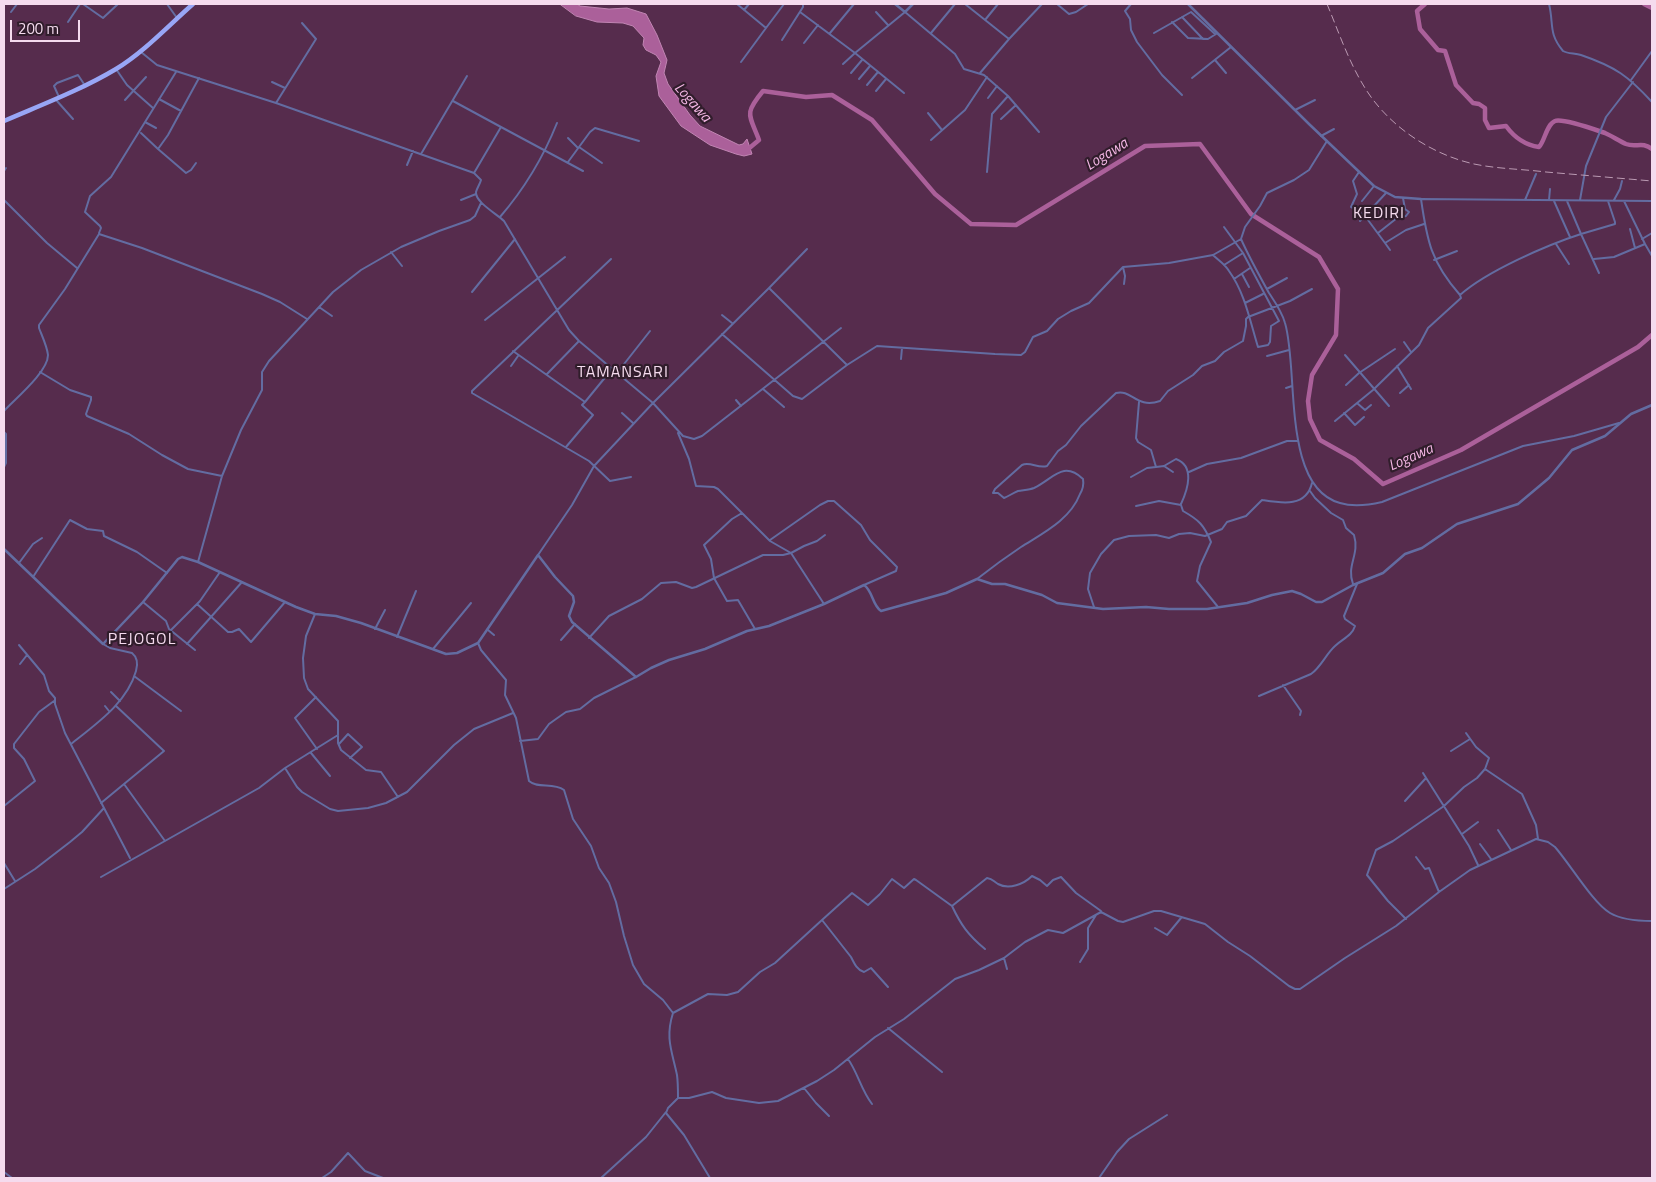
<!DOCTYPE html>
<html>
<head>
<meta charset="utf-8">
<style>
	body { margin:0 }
	#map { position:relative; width:1656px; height:1182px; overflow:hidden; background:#562c4d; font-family:"Titillium Web",sans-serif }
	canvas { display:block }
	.frame { position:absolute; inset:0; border:5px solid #f5dbee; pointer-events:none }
	.scale { position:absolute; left:10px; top:20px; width:70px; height:22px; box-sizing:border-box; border:2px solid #f5dbee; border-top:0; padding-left:6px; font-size:15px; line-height:18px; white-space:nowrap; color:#f5dbee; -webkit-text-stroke:4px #301d2b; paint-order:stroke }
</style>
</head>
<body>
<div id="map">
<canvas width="1656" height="1182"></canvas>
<div class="frame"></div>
<div class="scale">200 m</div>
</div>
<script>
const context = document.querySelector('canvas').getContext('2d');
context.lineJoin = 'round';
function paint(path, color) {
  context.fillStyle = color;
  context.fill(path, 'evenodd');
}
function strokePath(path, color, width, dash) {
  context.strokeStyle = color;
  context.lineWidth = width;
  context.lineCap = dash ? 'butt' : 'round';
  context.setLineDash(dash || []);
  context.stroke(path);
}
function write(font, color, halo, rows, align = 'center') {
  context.font = font + ' "Titillium Web",sans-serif';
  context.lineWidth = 4.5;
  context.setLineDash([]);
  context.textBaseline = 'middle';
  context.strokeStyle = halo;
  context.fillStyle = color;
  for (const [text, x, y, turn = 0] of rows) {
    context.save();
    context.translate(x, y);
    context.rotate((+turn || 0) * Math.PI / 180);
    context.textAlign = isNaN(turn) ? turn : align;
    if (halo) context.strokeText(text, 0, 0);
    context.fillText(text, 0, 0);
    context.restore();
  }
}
const water = new Path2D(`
	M560,4H577L580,6L609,9L627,8L646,14L657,35L667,60L664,73L668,84L690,115L700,126L739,145L743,144L747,139L752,154L744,156L736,154L710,145L681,126L659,96L656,76L661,62L656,55L646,50L643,45L644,38L633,26L623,23L597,22L576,16Z`);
const river = new Path2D(`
	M1425,4L1417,11L1420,29L1438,50L1445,51L1456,85L1473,103L1479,104L1485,108V120L1489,128L1506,126C1514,137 1525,145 1539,147C1545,141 1546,125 1555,121C1563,118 1596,130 1605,133C1612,136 1619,141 1626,144C1636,148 1642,141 1652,149
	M1644,4L1652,8
	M747,150L759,140C749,114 744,114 763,91L806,97L832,95L872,120L935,194L971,224L1016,225L1145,146L1200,144L1251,214L1319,257L1338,289L1336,335L1312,375L1308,401L1310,419L1320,440L1354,459L1383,484L1461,450L1638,347L1652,335`);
const minor = new Path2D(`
	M83,4L103,18L118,4
	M167,4L177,18
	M737,4L766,28L784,4
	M965,4L1009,39L1042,4
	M1057,4L1069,14L1076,12L1088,4
	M1131,4L1125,11L1130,19L1131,30L1137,42L1162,75L1182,95
	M1549,4C1554,24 1548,33 1563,51C1568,54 1575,53 1581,55C1616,67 1628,76 1652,102
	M744,10L749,4
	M11,12L17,4
	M800,12L855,53L843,64
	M876,12L888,25
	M1182,17L1203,39
	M985,20L998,4
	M68,22L80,4
	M1172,22L1188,38L1208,39L1216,34
	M830,33L854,4
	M931,33L955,4
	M1154,33L1191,12L1215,34
	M782,40L803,7V4
	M804,43L818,25
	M141,52L157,65L276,103L474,173L481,180C480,184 477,188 476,192C475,202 497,214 504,221L569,330L579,341L653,403L683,436L694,439L702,436L841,328
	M1215,60L1226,73
	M741,62L766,28
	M116,69L127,85L153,108
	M851,73L862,60
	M980,73L1009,39
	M1192,78L1231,47
	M859,79L870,66
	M1631,80L1652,51
	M272,82L285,88
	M867,85L878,72
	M876,91L886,79
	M904,93L855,53L905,12L955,54L964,69L984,75L1008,96L992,114L987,172
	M1008,96L1039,132
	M59,97L54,86L57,83L78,75L84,84
	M988,98L997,86
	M159,99L181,111
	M125,100L146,77
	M57,101L73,119
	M453,101L501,127
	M276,103L316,39L302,23
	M1295,110L1315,100
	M928,113L942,130
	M1001,119L1016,105
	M145,122L156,128
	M141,133L158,149L168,135L199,78
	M1321,136L1334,129
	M568,138L578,148
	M931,140L965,110L987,77
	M1327,141L1309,170L1294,180L1267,193L1260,206L1245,227L1241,239C1249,257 1259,275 1269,293C1275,302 1282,312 1285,323C1299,369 1281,487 1340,503C1353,507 1369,505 1382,502L1523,446L1574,436L1619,423
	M579,147L602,163
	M158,149L186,173L191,170L196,163
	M421,154L467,76
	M568,162L590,132L595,128L639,141
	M407,165L413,151
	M4,171L6,168
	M1359,172L1353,181L1357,194L1351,207L1365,216L1385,243L1406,230L1424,224
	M474,173L501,127L583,171
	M4,200L47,243L77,268
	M461,200L476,194
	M1525,200L1536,174
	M1549,200L1550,189
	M1580,200L1586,166L1606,117L1633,82
	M1614,200L1620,189L1622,181
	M1362,201L1374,186
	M1554,201L1570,237
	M1624,201L1645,244L1652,256
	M1376,206L1388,216
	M500,217C525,188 543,158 557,123
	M1397,218L1406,216L1409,212L1405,209
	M1360,221L1386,193
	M1630,229L1635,248
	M99,233L101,228L100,226L85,212L90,196L111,177L176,72
	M1378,233L1397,218L1396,214L1397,212L1405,209L1403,198
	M1642,239L1652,233
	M1385,243L1390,250
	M1556,244L1569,264
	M391,252L402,266
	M1213,255C1218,260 1225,264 1229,271C1245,293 1250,321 1258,347L1268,345L1270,342L1271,326L1279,321L1243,253L1224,227
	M611,259L472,391V393L589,461L610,481L631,477
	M1594,259L1614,257L1645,244
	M1434,260L1457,251
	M1224,265L1243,253
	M1123,267L1125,276L1124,284
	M1599,273L1581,234L1615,224V222L1608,201
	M1242,274L1249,287
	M1234,279L1250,268
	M769,288L807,249
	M1267,289L1287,278
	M472,292L515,239
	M1460,295C1487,271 1547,245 1581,234L1567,201
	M1245,303L1263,294
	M319,307L332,316
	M722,315L732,323
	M485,320L565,257
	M722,334L793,396L802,399L847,365L877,346L995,354L1021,355L1025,352L1033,337L1047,331L1058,319L1071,311L1089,303L1123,267L1169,263L1213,255L1241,239
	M1404,342L1411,352
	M513,351L585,402L612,369
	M1345,355L1389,406
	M1267,356L1289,350
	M901,359L902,348
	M511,366L518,356
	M1397,366L1411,389
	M40,372L70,390L91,397V400L86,414L87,416L129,434L162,455L188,469L222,476
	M617,373L650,331
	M547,374L579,341
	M1346,385L1359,373L1395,349
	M1286,388L1292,386
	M763,389L784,407
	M1400,393L1409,385
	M736,400L741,406
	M1139,402L1136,438L1138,442L1151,450L1156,467L1164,466L1176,459C1195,466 1188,489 1181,504
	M1357,403L1365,410L1371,405
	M4,411C15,399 48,372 48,355C47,346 42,336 39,328V325L65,289L99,234L142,248L262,294L280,302L307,319
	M622,413L633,423
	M1344,413L1355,425L1364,417
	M1335,421L1373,390L1419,345L1428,328L1461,298L1460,295C1431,262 1427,241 1421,199L1652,201
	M4,432L6,434V463L4,467
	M678,433L689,459L696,486L714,487L718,489L770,541L791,553L824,604
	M566,447L593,415L582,405L585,402
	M1164,466L1173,472
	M1189,472L1207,464L1241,458L1287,441H1298
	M1131,477L1147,468L1156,467
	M1310,491L1315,498L1331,513L1343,520L1346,528L1354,535C1360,555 1346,565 1353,584
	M1136,506L1159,501L1181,505L1183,511C1199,520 1204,525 1211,542L1200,566L1197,581L1218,607
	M742,513L732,519L704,545L711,559L714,578L727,601L738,600L755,629
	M770,540L820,505L828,501H834L861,525L870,540L897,567L896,571L864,585
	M538,555L572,505L594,466L653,403L769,288L847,365
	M198,562L222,476L241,430L262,390V372L269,361L333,292L361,270L401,247L439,231L470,220L475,216L481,203
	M19,563L33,544L42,538
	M33,577L70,520L87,529L103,531L104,536L137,552L167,573
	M977,579C991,568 1006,557 1021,547C1043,533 1070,520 1080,494C1083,489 1084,485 1083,479C1063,460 1053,479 1034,488C1029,490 1023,490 1018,491C1013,493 1009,496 1004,498L998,493H993L995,489L1022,465C1030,461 1038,469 1047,466L1058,451L1066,445L1081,426L1116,393C1132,389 1136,409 1160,401L1168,391L1193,375L1202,366L1215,361L1224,352L1243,341L1246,326V319L1248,317L1290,301L1312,289
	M143,602L166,621L169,629L195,650
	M197,604L228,632H232L239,629L251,642L285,602
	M1094,607L1088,589L1090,573L1101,554L1114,540L1129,536L1156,535L1169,538L1179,534L1190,533L1205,536L1222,529L1227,522L1246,516L1262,500C1281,503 1306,508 1312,483
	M315,614L306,636L303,658L304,678L308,689L338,721V743L341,750L366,770L381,772L398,797
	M375,629L385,610
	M171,630L200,601L220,572
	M488,630L494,635
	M397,637L416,591
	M589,638L609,616L642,599L661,583L676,582L692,588L696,587L763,555H783L791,553L804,546L817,541L825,535
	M561,640L575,624
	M478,643L481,650L506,680L505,695L516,718L529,781C538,789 553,782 564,790L573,819L591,846L599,868L609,883L616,902L624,936L633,965L644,984L663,1000L673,1013C665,1038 672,1051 677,1075C678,1082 678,1090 678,1098L668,1108L666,1113L684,1135L710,1178
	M187,644L242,582
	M19,645L44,675L49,691L55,698V704L65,733L130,858
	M433,649L471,603
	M20,664L27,655
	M134,676L181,711
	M1283,685L1301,711L1300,715
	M111,692L120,701
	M1259,696L1311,674C1321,667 1326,654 1335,646C1342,639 1352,636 1355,626L1345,619L1344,616L1357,584
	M316,697L295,718L317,749
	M105,706L109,711
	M1466,733L1476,747L1489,758L1485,769
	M520,741L538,739L549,724L556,719L566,712L580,709L594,698L636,677
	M71,744C96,724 127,703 136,671C138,664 137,657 132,653L110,648L103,644
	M339,744L348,734L362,747L350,758
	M1451,751L1470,739
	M311,753L330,776
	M285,768L297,787L302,792L330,809L338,811L368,808L386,803L407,792L454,745L474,729L513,713
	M1423,773L1469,846L1478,865
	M124,784L165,841
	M1405,801L1426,778
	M101,803L164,751L116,706
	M4,806L35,781L24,759L14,748V744L39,712L54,701
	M1498,830L1511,850
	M1462,834L1478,822
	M1480,844L1491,859
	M1416,857L1425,869L1429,868L1439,892
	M4,863L15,881
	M101,877L259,788L285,768L338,735
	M4,889L35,869L70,842L82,832L104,808
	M1406,919L1388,901L1367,875L1376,850L1393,841L1444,806L1464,787L1477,778L1485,769L1522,794L1536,825L1538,839
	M822,920L852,893L868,905L880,894L892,879L904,888L914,879L916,880L952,906
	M1155,928L1167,935L1181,918
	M985,949C968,935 961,925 952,906L987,878C993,879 993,881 998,884C1009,890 1024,884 1032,876L1040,880L1047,886L1053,880L1061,877L1076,893L1101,911
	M1004,958L1007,969
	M1080,962L1088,949V928L1096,915
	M673,1013L708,994L727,995L738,992L760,972L775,963L822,920L851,957C854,963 857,970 864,972L871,968L888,987
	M888,1028L942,1072
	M848,1059C858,1073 861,1090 872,1104
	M804,1088L816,1103L829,1116
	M678,1098H689L712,1092L726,1098L759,1103L778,1101L817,1081L834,1070L875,1037L904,1019L955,979L979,970L1004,958L1025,942L1048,930L1063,933L1101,912L1118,921L1123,922L1154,911H1161L1205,924L1228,942L1250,956L1289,986L1295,989H1300L1345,958L1396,926L1439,892L1470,870L1536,839L1548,842L1555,847C1570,864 1593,903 1610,913C1622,920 1639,921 1652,921
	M4,1172L12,1178
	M322,1178L331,1172L348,1153L365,1171L383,1178
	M601,1178L646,1137L666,1112
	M1099,1178L1117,1152L1129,1139L1167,1115`);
const tertiary = new Path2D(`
	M895,4L905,12L913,4
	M1188,4L1309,124L1374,186L1395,197L1421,199
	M4,549L103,644L143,602L178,559L182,557L198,562L296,607L315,614L336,616L361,623L446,654L457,653L478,643L538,555L555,577L573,596L574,602L569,616L572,622L636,677L651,668L669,660L705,649L747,631L769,626L824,604L864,585C873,591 872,605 881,611L946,593L977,579L992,584H1005L1042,595L1057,603L1103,609L1146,607L1169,609H1207L1247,603L1272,595L1292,591L1301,594L1316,602H1322L1353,585L1383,573L1405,554L1422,548L1457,524L1518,504L1549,478L1572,450L1605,436L1631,414L1652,405`);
const trunk = new Path2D(`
	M4,121C41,105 81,90 116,69C144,52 168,26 193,4`);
const rail = new Path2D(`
	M1327,4C1340,35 1351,69 1371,97C1395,130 1434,155 1474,164C1498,169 1522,169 1546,172C1581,175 1617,178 1652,181`);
const waterNames = [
	["Logawa",692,103,48],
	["Logawa",1107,155,-32],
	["Logawa",1411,458,-24]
];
const quarterNames = [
	["KEDIRI",1379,214],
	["TAMANSARI",623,373],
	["PEJOGOL",142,640]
];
paint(water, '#ab609a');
strokePath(water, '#c185b3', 1);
strokePath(river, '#ab609a', 4.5);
strokePath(minor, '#636ca1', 2);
strokePath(tertiary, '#636ca1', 2.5);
strokePath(trunk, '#98a6f6', 4.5);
strokePath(rail, '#bb9bb3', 1, [8, 4]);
write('italic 15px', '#f4b7e5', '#301d2b', waterNames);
context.letterSpacing = '1px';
write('16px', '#f5dbee', '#301d2b', quarterNames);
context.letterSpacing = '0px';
</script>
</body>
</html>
